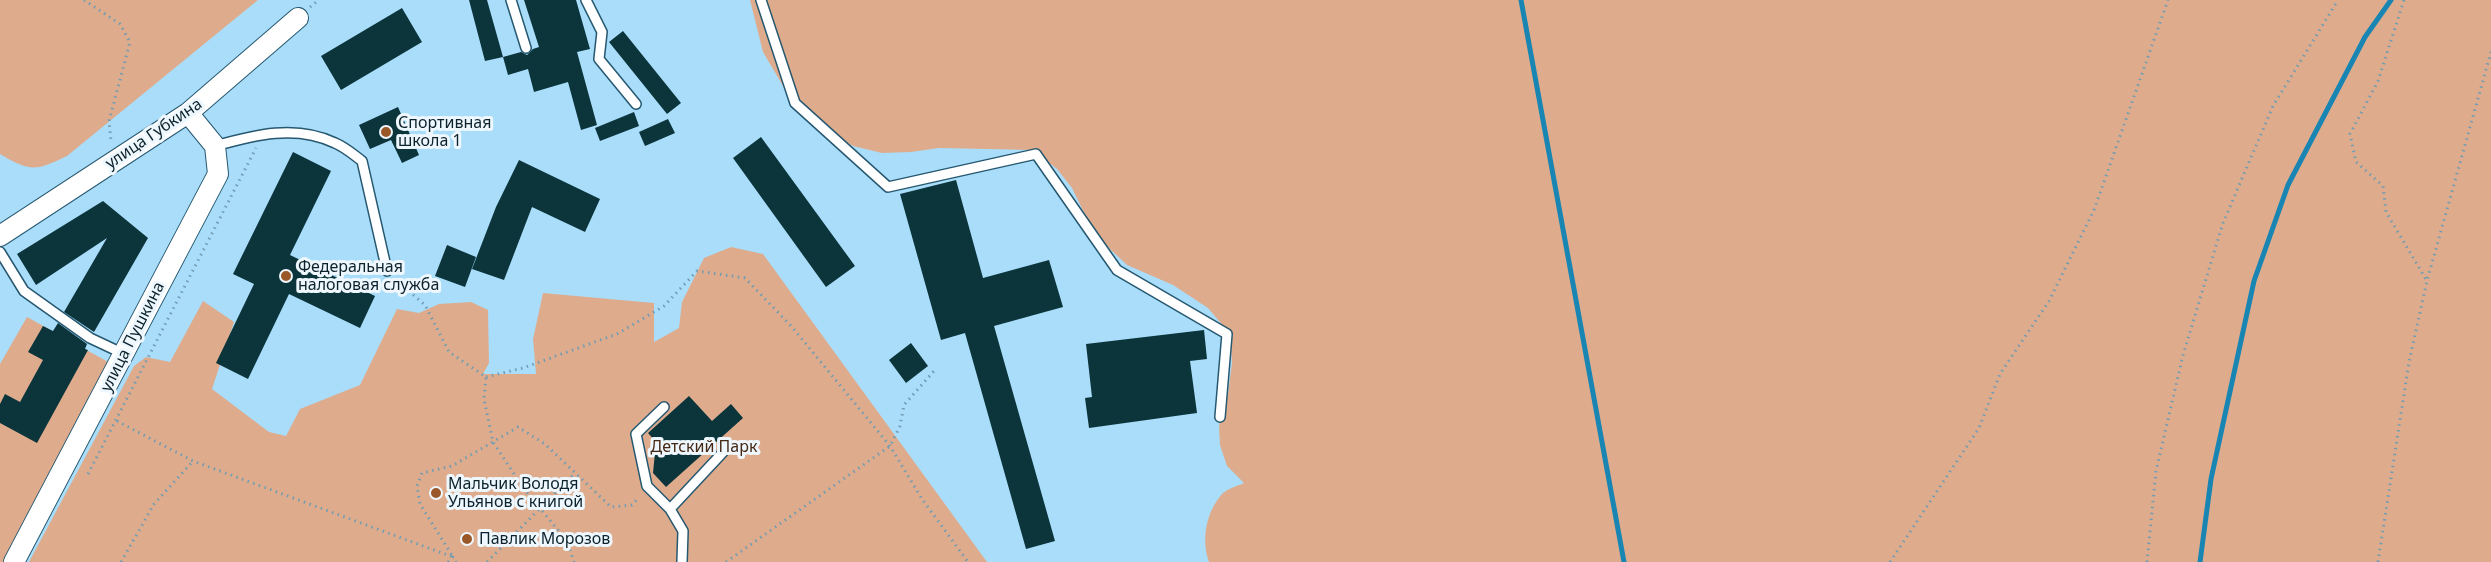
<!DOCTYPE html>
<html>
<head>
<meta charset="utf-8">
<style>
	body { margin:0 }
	canvas { display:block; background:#a9ddfa }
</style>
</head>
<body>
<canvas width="2491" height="562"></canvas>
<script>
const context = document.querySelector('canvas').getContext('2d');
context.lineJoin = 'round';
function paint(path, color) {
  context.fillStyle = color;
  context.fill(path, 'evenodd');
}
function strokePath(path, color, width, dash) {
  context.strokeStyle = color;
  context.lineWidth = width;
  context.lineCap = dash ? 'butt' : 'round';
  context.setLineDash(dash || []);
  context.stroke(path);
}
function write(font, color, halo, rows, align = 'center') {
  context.font = font + ' "Noto Sans",sans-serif';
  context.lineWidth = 6;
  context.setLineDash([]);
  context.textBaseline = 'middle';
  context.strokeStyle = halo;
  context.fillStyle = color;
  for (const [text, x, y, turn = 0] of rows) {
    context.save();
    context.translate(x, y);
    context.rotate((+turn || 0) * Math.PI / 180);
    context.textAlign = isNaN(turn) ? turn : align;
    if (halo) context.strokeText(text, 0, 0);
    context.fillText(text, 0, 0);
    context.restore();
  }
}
const green = new Path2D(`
	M0,0H258L67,156C36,171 30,172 0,154Z
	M750,0H2491V562H1209C1201,540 1206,512 1222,494C1227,489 1237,486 1244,483L1227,466L1220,445L1219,426L1228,394L1232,363L1230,334L1208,308L1173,285L1127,265L1110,249L1094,233L1072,188L1057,169L1033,150L939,148L911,152L882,153L853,146L823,128L793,103L763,52Z
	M731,247L763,254L987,562H29L134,366L146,357L170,362L203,301L234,322L212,389L269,432L286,436L300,409L360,385L397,309L419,313L439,304L471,302L488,310L489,363L483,374H536L533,339L543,293L654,303V342L679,328L682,302L704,258Z
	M27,317L110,363L4,562H0V364Z`);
const stream = new Path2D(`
	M1521,0L1624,562
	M2200,562L2211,479L2254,281L2288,185L2365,37L2391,0`);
const building = new Path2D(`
	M469,0H487L503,57L485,61Z
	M524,0H576L590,49L577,52L597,125L581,130L568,82L534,92L528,69L508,75L503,57L521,52L527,55L533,49L539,47Z
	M402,8L422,42L341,90L321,56Z
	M623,31L681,103L667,114L609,42Z
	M398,107L419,155L402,163L391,140L370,149L359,125Z
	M634,112L639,126L600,141L595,128Z
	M668,119L675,133L645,146L639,132Z
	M761,137L855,266L826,287L733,158Z
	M293,152L331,171L290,255L375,296L360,328L289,294L248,379L216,363L254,284L233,274Z
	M519,160L600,199L585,232L532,207L504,280L472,269L496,207Z
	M956,180L983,278L1049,260L1063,307L994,326L1055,541L1026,549L965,333L941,340L900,194Z
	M103,201L148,238L94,332L64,312L107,238L36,285L17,254Z
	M447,245L476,257L465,287L435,276Z
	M58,323L87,344L85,349L88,350L37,443L0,423V404L5,394L20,402L43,360L28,352L43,326L53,331Z
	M1204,330L1207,359L1190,361L1197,413L1089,428L1085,398L1092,397L1086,344Z
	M911,343L928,366L906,383L889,360Z
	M689,396L712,421L731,404L743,418L666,487L653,473L656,442L648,433Z`);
const path = new Path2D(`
	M84,0L120,24L130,42L109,121L111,141
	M2404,0L2378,81L2350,134L2356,162L2383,186L2386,212L2427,281
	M310,7L319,0
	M395,279L425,305L449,352L486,377L484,399L493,442L524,489L567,541L574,562
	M486,377L523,368L617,334L664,306L697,271L745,278L792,327L890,446L922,499L968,562
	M117,421L193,461L453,557L420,504L417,486L422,473L452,466L518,427L545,444L611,507L632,505L639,497
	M88,474L256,148
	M121,562L154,504L193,461
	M448,562L453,557L456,562
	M487,562L574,474
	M726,562L890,446L900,426L904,405L934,371
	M1890,562L1979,428L2000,374L2049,301L2094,210L2168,0
	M2147,562L2156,471L2183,355L2223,223L2273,106L2338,0
	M2378,562L2409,362L2427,281L2491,52`);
const service = new Path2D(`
	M511,0L526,48
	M586,0L602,32L599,59L636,104
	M761,0L795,103L888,187L1036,154L1117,270L1227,334L1220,417
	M215,146C254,135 296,124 335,143C345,147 354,155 362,161L387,271
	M0,252L24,291L90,338L124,354
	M664,407L636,434L647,486L670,509L683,531L682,562
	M670,509L726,449`);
const minor = new Path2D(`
	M0,236L188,113L298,18
	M14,562L218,174L215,146L188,113`);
const markers = [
	[386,132,6,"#9a5727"],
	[286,276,6,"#9a5727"],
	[436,493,6,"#9a5727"],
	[467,539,6,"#9a5727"]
];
const poiNames = [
	["Спортивная",398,123],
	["школа 1",398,141],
	["Федеральная",298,267],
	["налоговая служба",298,285],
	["Мальчик Володя",448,484],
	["Ульянов с книгой",448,502],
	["Павлик Морозов",479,539]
];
const streetNames = [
	["улица Губкина",154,134,-34],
	["улица Пушкина",133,337,-63]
];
const parkNames = [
	["Детский Парк",704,447]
];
paint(green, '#deac8d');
strokePath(stream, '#1885b3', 5);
paint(building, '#0b343b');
strokePath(service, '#265870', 12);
strokePath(minor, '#265870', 22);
strokePath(path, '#729cb2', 3, [1.5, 4.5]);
strokePath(service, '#fff', 9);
strokePath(minor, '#fff', 20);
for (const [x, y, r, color] of markers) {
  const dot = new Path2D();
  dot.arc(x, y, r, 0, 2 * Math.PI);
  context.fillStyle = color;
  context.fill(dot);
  strokePath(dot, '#edf7fd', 2);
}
write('16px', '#0d222c', '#edf7fd', poiNames, 'left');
write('16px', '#0d222c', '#edf7fd', streetNames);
write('16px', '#462712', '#edf7fd', parkNames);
</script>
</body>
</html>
